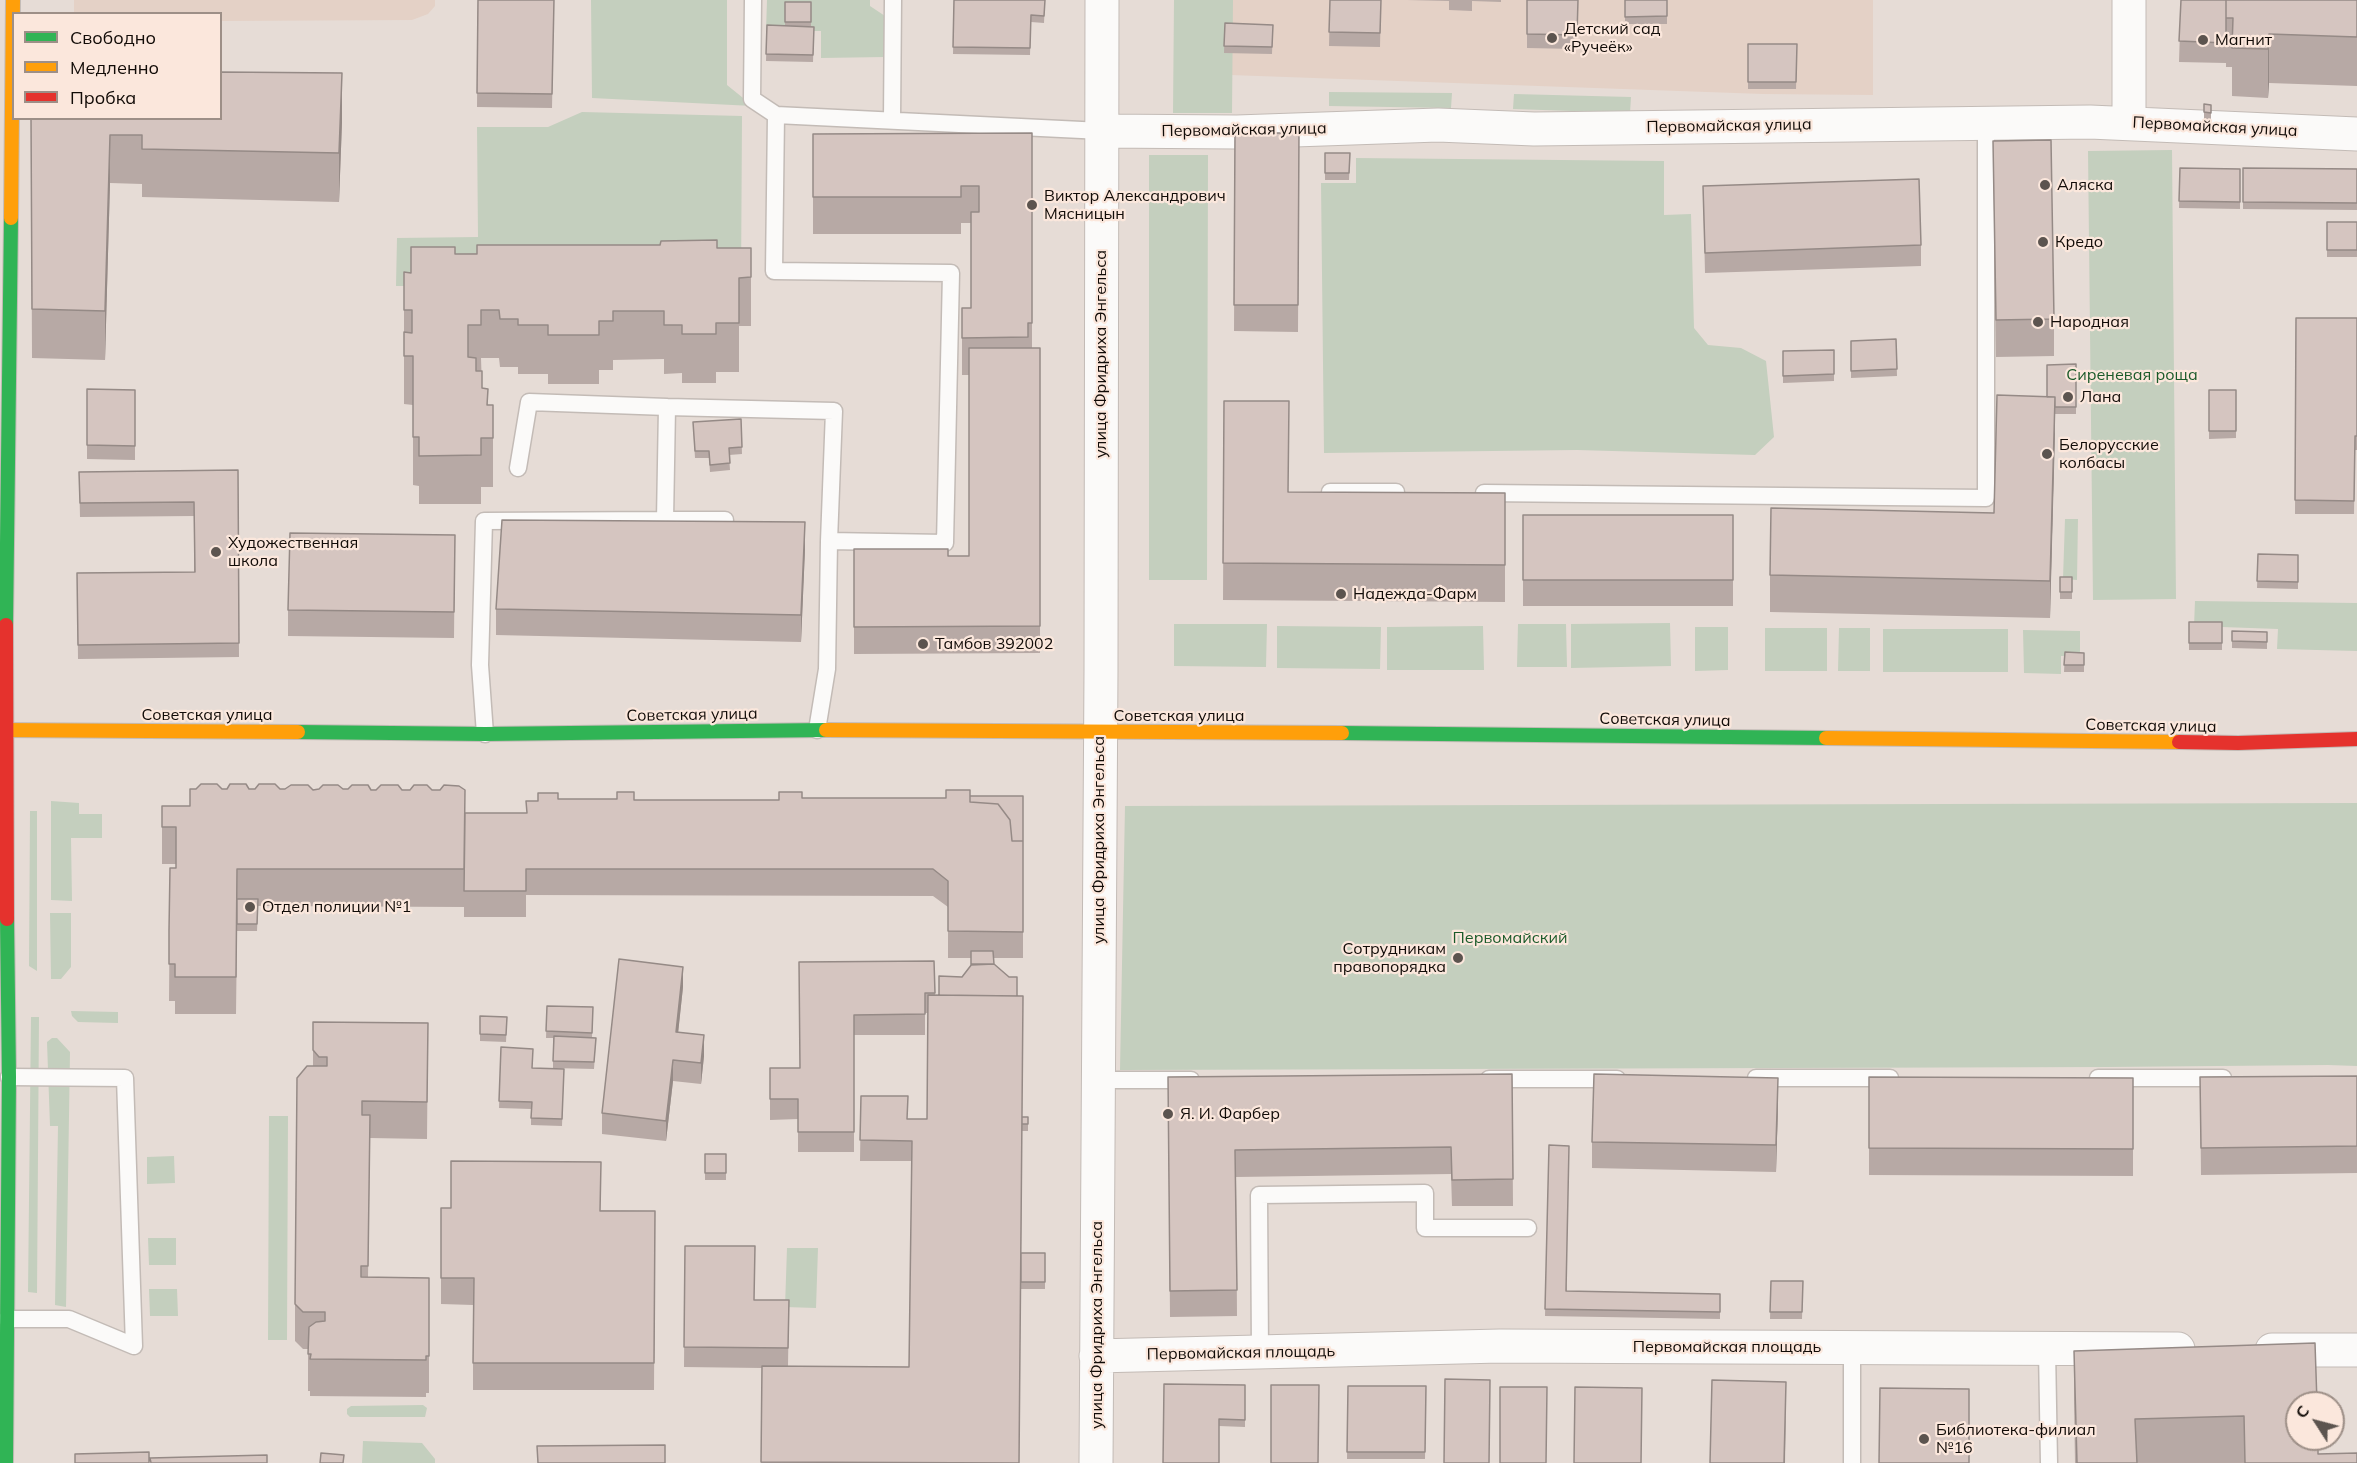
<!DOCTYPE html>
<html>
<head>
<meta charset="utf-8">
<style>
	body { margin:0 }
	#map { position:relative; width:2357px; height:1463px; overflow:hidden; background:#e6dcd6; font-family:Mulish,sans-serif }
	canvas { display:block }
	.legend { position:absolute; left:12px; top:12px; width:210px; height:108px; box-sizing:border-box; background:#fbe7dc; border:2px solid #9d8f87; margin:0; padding:8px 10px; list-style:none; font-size:18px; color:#110b07 }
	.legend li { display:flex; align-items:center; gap:12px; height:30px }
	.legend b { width:30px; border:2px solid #9d8f87 }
	.north { position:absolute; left:2285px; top:1391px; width:60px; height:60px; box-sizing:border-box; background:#fbe7dc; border:2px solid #9d8f87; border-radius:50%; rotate:306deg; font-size:16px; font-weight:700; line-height:24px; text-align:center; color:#110b07 }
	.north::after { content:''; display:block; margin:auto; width:21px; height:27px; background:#5c544f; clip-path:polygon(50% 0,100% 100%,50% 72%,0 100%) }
</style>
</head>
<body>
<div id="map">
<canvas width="2357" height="1463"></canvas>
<ul class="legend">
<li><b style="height:8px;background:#30b455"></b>Свободно</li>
<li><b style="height:8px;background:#ff9f0a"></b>Медленно</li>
<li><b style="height:8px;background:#e5322d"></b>Пробка</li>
</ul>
<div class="north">С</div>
</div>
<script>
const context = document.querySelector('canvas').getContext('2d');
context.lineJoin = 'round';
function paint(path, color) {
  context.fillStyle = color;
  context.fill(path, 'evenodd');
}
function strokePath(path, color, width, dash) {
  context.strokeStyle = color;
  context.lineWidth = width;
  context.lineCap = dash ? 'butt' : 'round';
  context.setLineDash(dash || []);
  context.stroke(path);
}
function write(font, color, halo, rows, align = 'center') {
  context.font = font + ' Mulish,sans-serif';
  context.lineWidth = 4.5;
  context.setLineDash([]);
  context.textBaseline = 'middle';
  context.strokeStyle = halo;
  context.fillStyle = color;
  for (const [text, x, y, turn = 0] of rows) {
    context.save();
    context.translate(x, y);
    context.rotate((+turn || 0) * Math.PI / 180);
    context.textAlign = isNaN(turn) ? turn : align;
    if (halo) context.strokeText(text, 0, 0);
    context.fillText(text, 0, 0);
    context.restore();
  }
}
const built = new Path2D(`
	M74,0H435V6L428,14L412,20L221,21L220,14L74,13Z
	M1232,0H1873V95L1763,94L1230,75Z`);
const green = new Path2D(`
	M591,0H727V85L753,106L592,98Z
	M767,0H870V6L885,16V57L821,58V31H766Z
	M1174,0H1233L1232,113H1173Z
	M1329,92L1452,93L1451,108L1329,106Z
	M1514,94L1631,97L1630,113L1513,109Z
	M582,112L742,116L741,285L396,286L397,238L478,237L477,127H548Z
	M2172,150L2176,599L2093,600L2088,151Z
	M1149,155H1208L1207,580H1149Z
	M1356,158L1664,161V215L1691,214L1694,328L1708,345L1741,348L1766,361L1774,437L1755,455L1577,450L1324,453L1321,183H1356Z
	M2065,519H2078L2077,580L2063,579Z
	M2195,601L2357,603V651L2277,649L2278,629L2194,626Z
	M1670,623L1671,666L1571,668V624Z
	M1174,624H1267L1266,667L1174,666Z
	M1518,624H1566L1567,667H1517Z
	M1277,626L1381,627L1380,669L1277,668Z
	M1483,626L1484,670H1387V627Z
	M1695,627H1728V670L1695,671Z
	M1765,628H1827V671H1765Z
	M1839,628H1870V671H1838Z
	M1883,629H2008V672H1883Z
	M2023,630L2080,631V656H2061V674L2024,673Z
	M51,801L79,803V814H102V838H71L72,901L51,900Z
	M2357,803V1066L2328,1065L2107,1067L1120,1070L1125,806Z
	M30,811H37V971L29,966Z
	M50,913H71V967L61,979H51Z
	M71,1011L118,1012V1023L78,1022L72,1016Z
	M31,1017H39L37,1293L28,1292Z
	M52,1038H57L70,1052L66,1307L55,1305L58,1126H50L47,1042Z
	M269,1116H288L287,1340H268Z
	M174,1156L175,1183L147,1184V1157Z
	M148,1238H176V1265H149Z
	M787,1248H818L816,1308L785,1307Z
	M149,1289H177L178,1316H150Z
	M423,1405L427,1408L425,1417H350L347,1414V1409L351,1406Z
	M363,1441L422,1443L435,1459V1463H362Z`);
const lane = new Path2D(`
	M753,0L752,99L776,115L1102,131
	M776,115L774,271L951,273L945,543L829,541
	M892,119L893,0
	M667,407L834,411L829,541L827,669L817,730
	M1330,492H1396
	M1484,493L1986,498V123
	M665,520H725
	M485,734L480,665L484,521L665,520L667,407L529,402L518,468
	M1756,1078H1890
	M2098,1078H2223
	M1489,1079H1617
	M1099,1080H1191
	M7,1319H69L134,1346L125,1078L9,1077
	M2047,1349L2049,1463
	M1260,1353L1259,1195L1425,1193V1228H1528
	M1852,1463V1348`);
const street = new Path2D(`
	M2129,123V0
	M1102,131L1237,132L1438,125L1534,129L2090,122L2357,134
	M2272,1350H2357
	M1096,1356L1500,1346L2178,1349
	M1096,1463L1101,671L1102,0`);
const fast = new Path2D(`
	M6,625L11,218
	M298,732L485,734L826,730
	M1342,733L1826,738
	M6,1463L9,1077L7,919`);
const slow = new Path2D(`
	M11,218L13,0
	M0,730L298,732
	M826,730L1342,733
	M1826,738L2179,742`);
const jam = new Path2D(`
	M6,625L7,919
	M2179,742L2238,743L2357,739`);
const wall = new Path2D(`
	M478,0H554L552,108L477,107Z
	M954,0H1045L1044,23L1031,22L1030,55L953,54Z
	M1330,0H1381L1380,47L1329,46Z
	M1407,0H1501V2L1472,1V11L1449,10V1Z
	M1527,0H1578L1577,49L1527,48Z
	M1625,0H1667V24H1625Z
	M2181,0H2357V86L2269,83L2268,98L2232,96V67H2226V59V63L2179,62Z
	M785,2H811V26L814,27L813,62L766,61L767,25L785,26Z
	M1225,23L1273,25L1272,54L1224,53Z
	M1748,44H1797L1796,89H1748Z
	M2204,104L2211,105V120L2204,119Z
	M31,118L342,122L339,202L142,197V184L110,183L105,360L32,358Z
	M1032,133V348H1040V653L854,654V549L948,556H969V375H962V308H971V223H961V234H813V134Z
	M1235,133H1299L1298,332L1234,331Z
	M1993,141L2054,319V356L1996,357Z
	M1325,153H1350L1349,180H1325Z
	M2180,168L2240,169V209L2179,208Z
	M2243,168L2357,169V210L2243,209Z
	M1703,186L1921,245V266L1705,273Z
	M2327,222H2357V257H2327Z
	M717,248H751V326H739V372H716V383H682V373L664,374V359L613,360V370H599V384H548V374H518V367H500L499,358H481L482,388L488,405H493V487H481V504H419V486L413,485V405L404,404V272L411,273L455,254Z
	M2296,318L2357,372V450H2355L2354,514H2295Z
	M1896,339L1897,376L1851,378V341Z
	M1834,350V381L1783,383V351Z
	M2076,364V414H2055L2050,618L1770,612V575L1994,513L2047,397Z
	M87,389L135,390V460L87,459Z
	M2209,390H2236V438L2209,439Z
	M1224,401L1289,492L1505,493V602L1223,600Z
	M741,419L742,454L729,455L730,470L710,472L709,458H695L693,422Z
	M238,470L239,657L78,659L77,573L194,572V516L80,517L79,472Z
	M1523,515H1733V606H1523Z
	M455,535L454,638L288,636V610Z
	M805,549L801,642L496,635V609Z
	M2258,554L2298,555V589L2257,588Z
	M2060,577H2072V599H2060Z
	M2189,622H2222V650H2189Z
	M2232,631L2267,632V649L2232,648Z
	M2065,652L2084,653V672H2064Z
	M222,789L432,790L465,813H526L538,801L558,799L634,800H779L802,798H946L970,796H1023V958H993L994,964L1017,996L1022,1123L1028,1117V1131H1022L1021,1253H1045V1289H1020L1019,1463H761L762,1368L684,1367L685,1246L754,1300H789L788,1366L909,1367L912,1161H860L861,1096L908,1119H927L928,1013H925V1035H854V1152H798V1119L770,1120V1068H800L799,962L934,961L935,995H939L962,977L971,965V958H948V907L933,896L526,895V917H464V907L258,906L257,931H237L236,1014H175V1001H169L170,868H176V864H162V806H190Z
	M683,987L678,1032L704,1056L701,1084L673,1081L666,1141L602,1134V1113Z
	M547,1006L593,1007L592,1037L596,1038L594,1069L553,1068V1038H546Z
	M480,1016L507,1017L506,1042L480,1041Z
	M313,1022L428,1023L427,1139L370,1138L368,1277L429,1278V1393H426V1397L310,1396V1391H308V1349H303L295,1341V1304L313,1066Z
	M501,1047L532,1068L564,1069L562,1126L531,1125V1109L499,1108Z
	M1512,1074L1513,1206H1452L1451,1174L1236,1177L1237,1316L1170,1317L1168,1077Z
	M2357,1076V1173L2201,1175L2200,1077Z
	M1869,1077L2133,1078V1176L1869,1175Z
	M1778,1104L1776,1172L1592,1168V1142Z
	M1549,1145L1567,1291L1720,1294V1319L1545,1316Z
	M705,1154H726V1180H705Z
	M441,1208L655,1211L654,1390H473V1305L441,1304Z
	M1771,1281H1803L1802,1319H1770Z
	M2315,1343L2318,1454L2357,1463H2075L2074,1400V1351Z
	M1245,1385V1427L1219,1426L1163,1463Z
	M1348,1386H1426L1425,1459H1347Z`);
const shadedWall = new Path2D(`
	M2269,34V83L2268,98V49Z
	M342,73V122L339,202V153Z
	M110,135V183L105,360V311Z
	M2055,397V434L2050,618V581Z
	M805,522V549L801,642V615Z
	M683,967V987L676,1053V1032Z
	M704,1035V1056L701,1084V1063Z
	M673,1060V1081L666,1141V1121Z
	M1778,1078V1104L1776,1172V1145Z
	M1786,1382L1785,1463H1784Z`);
const building = new Path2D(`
	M478,0H554L552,94L477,93Z
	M954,0H1045L1044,16L1031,15L1030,48L953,47Z
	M1330,0H1381L1380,33L1329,32Z
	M1527,0H1578L1577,35L1527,34Z
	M1625,0H1667V16L1625,17Z
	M2181,0H2226V43L2179,41Z
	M2226,0H2357V37L2269,34L2268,49L2232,48L2233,18H2226Z
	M785,2H811V22H785Z
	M1225,23L1273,25L1272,47L1224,46Z
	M767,25L814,27L813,55L766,54Z
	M1748,44H1797L1796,82H1748Z
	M220,72L342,73L339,153L142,149V135H110L105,311L32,309L31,118H220Z
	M2204,104L2211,105V113L2204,112Z
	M1032,133V323H1028V337L962,338V308H971V212H979V186H961V197H813V134Z
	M1235,133H1299L1298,305H1234Z
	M2051,140L2054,319L1996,320L1993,141Z
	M1325,153H1350L1349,173H1325Z
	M2180,168L2240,169V202L2179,201Z
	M2243,168L2357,169V203L2243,202Z
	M1919,179L1921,245L1705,253L1703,186Z
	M2327,222H2357V250H2327Z
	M717,240V248H751V277L739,278V323H716V334H682V325H664V311H613V321H599V335H548V325H518V319H500L499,310H481V325H468V357L476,358V371H482V388L488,389L487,405H493V438H481V455L419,456V437H413V356H404V332L412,333V310H404V272L411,273V247H455V254H477V245H660L661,241Z
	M2296,318H2357V436H2355L2354,501L2295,500Z
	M1896,339L1897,369L1851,371V341Z
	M969,348H1040V626L854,627V549H948V556H969Z
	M1834,350V374L1783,376V351Z
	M2076,364V407H2055V397H2047V365Z
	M87,389L135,390V446L87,445Z
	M2209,390H2236V431H2209Z
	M1997,395L2055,397L2050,581L1770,575L1771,508L1994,513Z
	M1224,401H1289L1288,492L1505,493V565L1223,563Z
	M741,419L742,447L729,448L730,463L710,465L709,451H695L693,422Z
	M238,470L239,643L78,645L77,573L195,572L194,502L80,503L79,472Z
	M1523,515H1733V580H1523Z
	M502,520L805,522L801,615L496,609Z
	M290,533L455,535L454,612L288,610Z
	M2258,554L2298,555V582L2257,581Z
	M2060,577H2072V592H2060Z
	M2189,622H2222V643H2189Z
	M2232,631L2267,632V642L2232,641Z
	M2065,652L2084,653V665H2064Z
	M201,784H217L222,789H227L230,784H246L249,789H255L259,784H275L280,789H285L291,785H308L313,790L319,789L323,785H338L343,789H348L352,785H368L371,790H376L381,785H398L402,790H410L414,785H427L432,790H440L444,785L459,786L465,790L464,869H237L236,977H175V964H169V930L170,868H176V827H162V806H190V789H196Z
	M946,790H970V802L998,804L1010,820L1012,841H1023V932L948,931V881L933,869H526V891H464L465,813H527L526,801H538V793H558V799H617V792H634V800H779V792H802V798H946Z
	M970,796H1023V846V841H1012L1010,820L998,804L970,802Z
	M237,899H258L257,924H237Z
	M971,951H993L994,964L971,965Z
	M619,959L683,967L676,1032L704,1035L701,1063L673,1060L666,1121L602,1113Z
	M934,961L935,993H925V1014L854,1015V1132H798V1099H770V1068H800L799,962Z
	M972,964H994L1009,977H1017V996L939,995V976L962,977Z
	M928,995L1023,996L1019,1463L761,1462L762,1366L909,1367L912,1141L860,1140L861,1096H908L907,1119H927Z
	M547,1006L593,1007L592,1033L546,1031Z
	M480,1016L507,1017L506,1035L480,1034Z
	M313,1022L428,1023L427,1102L362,1101V1115H370L368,1266H361V1277L429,1278V1356H426V1360L310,1359L311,1354H308L309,1327L316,1322L325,1321V1312H303L295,1304L297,1078L307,1066H327V1057H319L313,1050Z
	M554,1036L596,1038L594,1062L553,1061Z
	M501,1047L533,1049L532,1068L564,1069L562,1119L531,1118L532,1102L499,1101Z
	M1512,1074L1513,1179L1452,1180L1451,1147L1235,1150L1237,1290L1170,1291L1168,1077Z
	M1594,1074L1778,1078L1776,1145L1592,1142Z
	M2357,1076V1146L2201,1148L2200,1077Z
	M1869,1077L2133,1078V1149L1869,1148Z
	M1022,1117H1028V1124H1022Z
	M1549,1145L1569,1146L1566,1291L1720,1294V1312L1545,1309Z
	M705,1154H726V1173H705Z
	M451,1161L601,1162L600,1211H655L654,1363H473L474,1278H441V1208H451Z
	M685,1246H755L754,1300H789L788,1348L684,1347Z
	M1021,1253H1045V1282H1021Z
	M1771,1281H1803L1802,1312H1770Z
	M2315,1343L2317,1403H2297V1439H2318V1454L2357,1453V1463H2245L2244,1416L2135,1419L2137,1463H2077L2074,1351Z
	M1445,1379L1490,1380L1489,1463H1444Z
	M1712,1380L1786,1382L1784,1463H1710Z
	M1164,1384L1245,1385V1420L1219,1419V1463H1163Z
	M1271,1385H1319L1318,1463H1271Z
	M1348,1386H1426L1425,1452H1347Z
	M1500,1387H1547L1546,1463H1500Z
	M1575,1387L1642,1388L1641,1463H1574Z
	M1880,1388L1969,1389V1463H1879Z
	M665,1445V1463H538L537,1446Z
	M149,1452V1463H75V1454Z
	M321,1453L344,1455L343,1463H320Z
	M267,1455V1463H151L150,1458Z`);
const markers = [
	[1552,38,6,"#5c544f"],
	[2203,40,6,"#5c544f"],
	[2045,185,6,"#5c544f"],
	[1032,205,6,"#5c544f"],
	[2043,242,6,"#5c544f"],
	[2038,322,6,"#5c544f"],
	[2068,397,6,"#5c544f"],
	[2047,454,6,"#5c544f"],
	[216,552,6,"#5c544f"],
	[1341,594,6,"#5c544f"],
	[923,644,6,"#5c544f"],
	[250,907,6,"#5c544f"],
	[1458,958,6,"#5c544f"],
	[1168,1114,6,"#5c544f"],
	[1924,1439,6,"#5c544f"]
];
const poiNames = [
	["Детский сад",1564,29],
	["«Ручеёк»",1564,47],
	["Магнит",2215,40],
	["Аляска",2057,185],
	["Виктор Александрович",1044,196],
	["Мясницын",1044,214],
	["Кредо",2055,242],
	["Народная",2050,322],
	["Лана",2080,397],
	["Белорусские",2059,445],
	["колбасы",2059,463],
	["Художественная",228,543],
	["школа",228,561],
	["Надежда-Фарм",1353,594],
	["Тамбов 392002",935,644],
	["Отдел полиции №1",262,907],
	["Сотрудникам",1446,949,"right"],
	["правопорядка",1446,967,"right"],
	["Я. И. Фарбер",1180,1114],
	["Библиотека-филиал",1936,1430],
	["№16",1936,1448]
];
const streetNames = [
	["Первомайская улица",1729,126,-1],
	["Первомайская улица",2215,127,3],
	["Первомайская улица",1244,130,-1],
	["улица Фридриха Энгельса",1101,354,-90],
	["Советская улица",207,715],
	["Советская улица",692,715,-1],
	["Советская улица",1179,716],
	["Советская улица",1665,720,1],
	["Советская улица",2151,726,1],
	["улица Фридриха Энгельса",1099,840,-90],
	["улица Фридриха Энгельса",1097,1325,-90],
	["Первомайская площадь",1727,1347],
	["Первомайская площадь",1241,1353,-1]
];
const parkNames = [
	["Сиреневая роща",2132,375],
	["Первомайский",1510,938]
];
paint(built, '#e4d1c6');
paint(green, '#c4cfbe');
strokePath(lane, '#c3bbb6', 19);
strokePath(street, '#c3bbb6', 35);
strokePath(fast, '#c3bbb6', 16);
strokePath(slow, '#c3bbb6', 16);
strokePath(jam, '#c3bbb6', 16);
strokePath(lane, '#fbfaf9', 16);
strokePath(street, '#fbfaf9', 33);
strokePath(fast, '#30b455', 14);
strokePath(slow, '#ff9f0a', 14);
strokePath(jam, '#e5322d', 14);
paint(wall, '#b7a9a5');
paint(shadedWall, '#958a86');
paint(building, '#d5c5c0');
strokePath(building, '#958a86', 1.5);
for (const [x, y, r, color] of markers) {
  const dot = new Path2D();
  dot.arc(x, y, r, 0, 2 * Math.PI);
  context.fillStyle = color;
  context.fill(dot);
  strokePath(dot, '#fbe7dc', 2);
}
write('16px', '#110b07', '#fbe7dc', poiNames, 'left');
write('16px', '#110b07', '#fbe7dc', streetNames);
write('16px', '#1a5a29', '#fbe7dc', parkNames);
</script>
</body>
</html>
